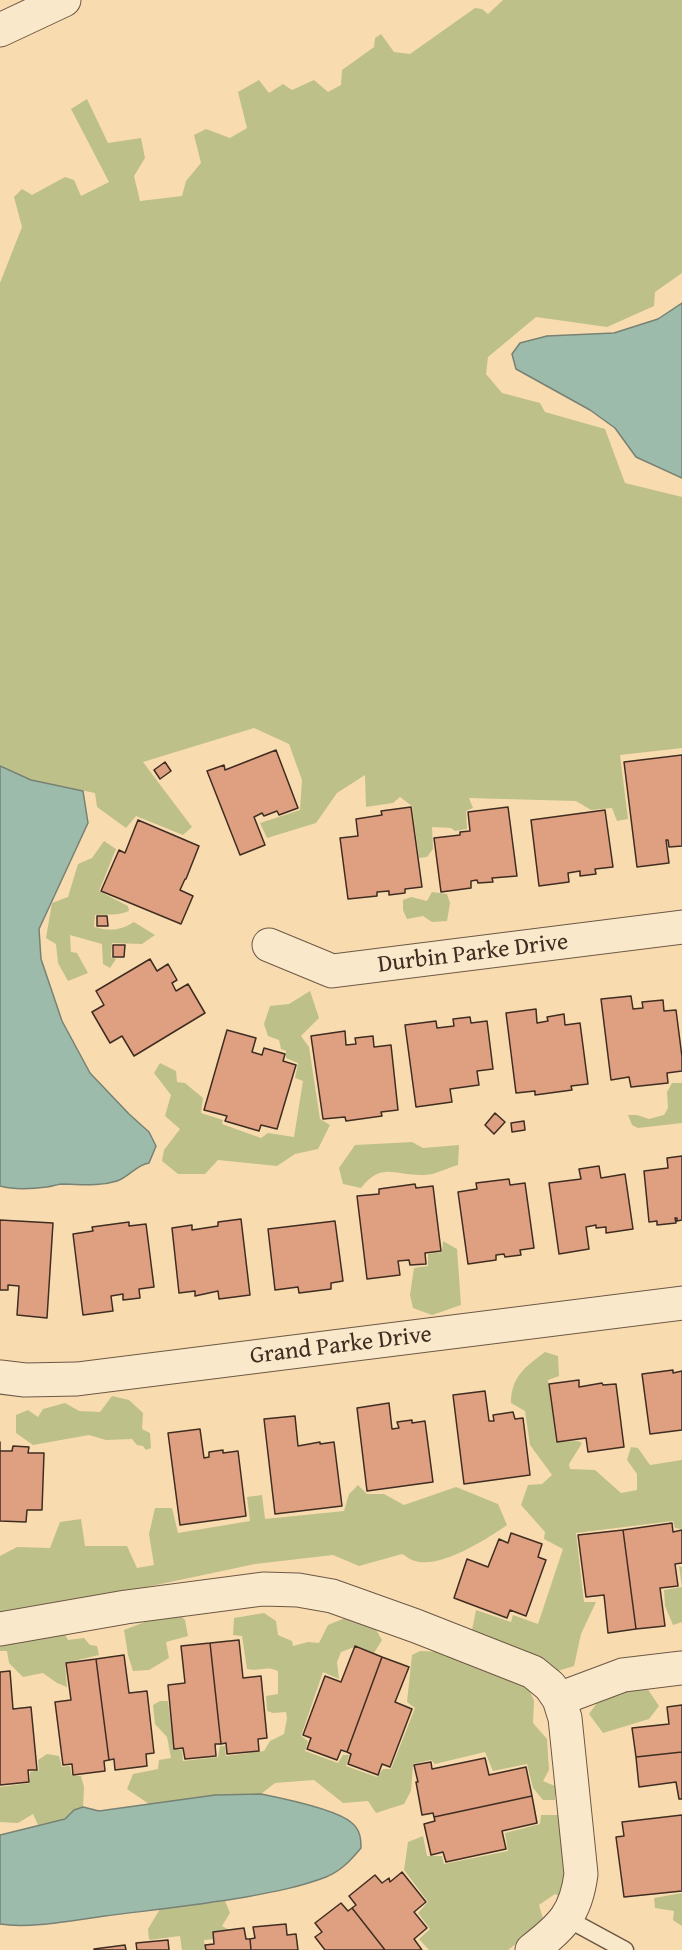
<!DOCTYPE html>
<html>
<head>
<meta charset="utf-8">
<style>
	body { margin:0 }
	canvas { display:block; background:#f8dbaf }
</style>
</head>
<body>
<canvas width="682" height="1950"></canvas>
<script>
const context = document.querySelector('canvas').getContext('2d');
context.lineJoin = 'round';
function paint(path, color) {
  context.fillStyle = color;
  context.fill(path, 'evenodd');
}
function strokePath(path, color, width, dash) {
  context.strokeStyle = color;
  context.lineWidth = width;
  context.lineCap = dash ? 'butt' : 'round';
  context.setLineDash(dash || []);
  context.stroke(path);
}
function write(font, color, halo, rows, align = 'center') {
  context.font = font + ' "Gentium Book Plus",serif';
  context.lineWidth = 4.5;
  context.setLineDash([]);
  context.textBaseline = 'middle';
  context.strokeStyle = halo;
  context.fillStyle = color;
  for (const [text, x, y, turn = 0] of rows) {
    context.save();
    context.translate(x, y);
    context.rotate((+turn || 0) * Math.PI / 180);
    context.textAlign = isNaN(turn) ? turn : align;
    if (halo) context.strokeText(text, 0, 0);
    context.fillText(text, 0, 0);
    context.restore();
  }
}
const green = new Path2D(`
	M503,0H682V273L655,292L654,306L607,327L536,317L488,357L486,374L502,393L540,403L545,412L605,429L625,483L682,497V748L620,755L628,819L617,821L612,808L591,810L576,801L469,798L473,808L466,811L467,829L455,831L451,828L432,827L433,849L427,857L419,858L412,806L400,797L393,803L366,807L365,775L337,793L316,823L267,838L260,823L300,810L302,780L289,744L254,728L143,762L192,827L183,835L136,816L126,828L97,807L95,793L31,780L0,766V283L22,227L14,197L22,189L32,195L65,177L74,180L81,196L109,182L71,109L87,99L108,143L141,138L145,158L134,176L140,201L182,196L186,181L201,163L194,135L206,129L230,138L247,128L238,92L259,80L269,93L283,84L292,90L314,80L328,92L341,85L342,70L374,47L375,38L381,34L394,52L410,54L475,8L482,9L488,14Z
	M104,841L116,849L99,891L128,906L129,911C118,916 108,914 95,915L94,927C110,931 120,931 134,922L155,935L142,944L112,943L111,957L116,959L110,968L103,964L102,944L70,935L71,952L77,953L88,973L68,981L58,963L56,944L46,938L52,903L68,897L78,864L92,858Z
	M432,892L447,894L450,903L447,921L432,922L423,916L407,919L403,910V900L411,897L427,901Z
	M310,991L319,1018L301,1036L309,1047L320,1119L330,1125L318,1149L295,1154L277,1166L218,1160L205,1174H178L162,1161L164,1150L180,1129L165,1116L171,1095L154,1073L160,1063L176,1071L177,1082L185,1083L203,1098L201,1113L223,1120L222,1124L261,1138L268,1133L294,1137L303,1081L295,1078L298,1063L286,1058V1051L281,1049L279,1040L268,1036L264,1024L270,1006L289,1004Z
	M672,1083H682V1123L638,1128L632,1125L628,1115H637L649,1119L664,1115L668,1108L667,1092Z
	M412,1142L423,1148L459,1145L458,1165C447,1168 433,1176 421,1175C394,1175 381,1162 361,1188L343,1184L339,1168L355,1145Z
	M443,1241L457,1249L461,1305L432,1315L413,1308L410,1295L414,1268L428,1266V1254L442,1252Z
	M545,1352L558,1356L559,1376L548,1380L556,1442L578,1441L582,1443L569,1464L570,1469L595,1470L621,1493L637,1490V1474L627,1460L631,1447L638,1448L650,1465L682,1460V1529L675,1528L673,1521L576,1533L584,1602H596L581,1634L574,1666L551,1673L471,1635L476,1610L511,1622L513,1615L538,1624L563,1549L544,1539L545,1532L521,1505L528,1485L542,1484L552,1475L530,1445L525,1411L511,1403C511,1377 525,1367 545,1352Z
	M112,1396L129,1400L143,1413L142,1429L150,1433L151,1448L146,1450L143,1446L137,1445L132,1439L106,1440L89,1435L33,1445L16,1433V1415L28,1410L38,1417L43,1409L65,1403L79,1411L100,1412Z
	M358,1485L367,1494H384L404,1505L456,1487L498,1504L507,1525C487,1539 440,1569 415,1561C410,1560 406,1556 402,1554L359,1566L333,1555L255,1564L0,1618V1556L17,1547L50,1548L60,1522L81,1519L85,1546H127L137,1568L154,1565L149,1534L155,1508H172L178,1533L250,1521L247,1497L262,1495L265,1519L344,1511L349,1494Z
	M679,1566L682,1567V1622L673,1625L665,1606L664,1590L682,1587Z
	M264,1613L276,1621L278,1635L292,1641L293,1646L308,1642L319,1643L328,1625L345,1618L372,1623L382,1640L374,1653L357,1646L341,1652L337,1662L339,1679L323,1672L301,1736L308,1741L305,1751L338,1763L343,1755H349L346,1766L377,1777L383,1769H391L415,1708L407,1702L412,1655L420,1651L443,1652L529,1689L534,1701L533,1723L547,1739L549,1770L543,1781L555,1786V1800H543L533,1788L527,1764L493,1771L485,1752L435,1764L431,1760L413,1764L411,1791L404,1804L376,1813L368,1801L343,1803L314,1780L275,1783L261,1794L215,1795L149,1804L127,1789L133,1774L158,1769L159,1760L171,1758L167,1737L155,1724L153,1705L160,1701H168L174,1749L182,1750L183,1761L218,1757L220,1746H225L226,1756L264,1751L270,1741L284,1734L287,1718L286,1712L273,1713L267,1711L266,1696L278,1694V1671C264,1665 261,1672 247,1669L242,1636L233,1635L234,1618Z
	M181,1616L185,1620L188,1636L166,1642L169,1658L149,1670L133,1671L128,1655L124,1630L155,1618Z
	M65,1634L68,1640L84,1638L90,1645L97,1646L99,1655L65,1663L67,1687L57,1683L43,1673L23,1677L9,1663L7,1651H0V1644L35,1640Z
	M647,1688L659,1706L649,1719L603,1733L589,1714L602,1696Z
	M47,1754L59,1756L62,1767L70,1766L72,1776H81L84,1787L83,1807L74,1810L65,1819L38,1825L33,1814L18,1823L0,1822V1787L30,1783V1772L39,1770L38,1760Z
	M541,1815H560L568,1876L560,1896L555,1894L539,1905L544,1922L508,1950H429L419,1939L430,1929L418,1913L428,1902L404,1870L408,1842L423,1836L427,1856H442L444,1864L508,1851L505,1833L540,1824Z
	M682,1893V1926L673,1920L674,1911L655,1908L654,1898Z
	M225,1901L230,1913L222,1926L231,1931L216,1939L204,1940L205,1950H182L180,1936L149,1940L148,1929L160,1909Z`);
const water = new Path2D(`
	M682,303V478L636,457L615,428L590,410L516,369L512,354L520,343L547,336L614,333L658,319Z
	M0,766L31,780L83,791L88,823L39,929L41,959L62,1021L90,1073L129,1114L149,1132L156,1146L149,1163C136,1165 129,1177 117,1181C98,1187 80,1184 61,1184C56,1185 52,1186 47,1187C32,1189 14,1190 0,1186Z
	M261,1794C281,1798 338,1810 352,1823C360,1830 361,1838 361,1848C351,1860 341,1871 326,1877C300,1887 273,1892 246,1897C199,1905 152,1910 105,1916C74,1920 30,1929 0,1924V1835L65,1819L74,1810L83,1807L99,1811L215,1795Z`);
const building = new Path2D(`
	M276,750L298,808L279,815L277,811L264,816L262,813L254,817L265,845L240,855L207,771L224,765L225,770Z
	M682,755V846L669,847L668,840H666L669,863L637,867L624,762Z
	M165,762L171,771L160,779L154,770Z
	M411,807L422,887L405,889V893L389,895V891L377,892V896L348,899L340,838L358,836L356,819L382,815L381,811Z
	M508,807L517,876L492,878L493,882L478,883L477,880L471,881V888L441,892L434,838L460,835V832L470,831L468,812Z
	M605,810L613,867L595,869L596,874L580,876V871L568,873L569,882L539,886L531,820Z
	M138,820L199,846L186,879H185L180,890L193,896L181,924L101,891L119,850L125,853Z
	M97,916H107L108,926H97Z
	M113,945H125L124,957H113Z
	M150,959L157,971L168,964L177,980L172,983L176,991L188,984L205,1013L134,1056L122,1036L110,1043L92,1012L104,1005L96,991Z
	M631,996L633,1009L643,1008L642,1002L663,1000L664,1011L676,1010L682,1057V1071L667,1073L668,1083L631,1087L629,1077L611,1080L601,999Z
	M536,1009L537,1023L548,1021L547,1017L564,1014L565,1025L580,1023L588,1084L571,1086L572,1090L535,1095V1091L516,1093L506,1013Z
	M470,1017L471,1023L487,1021L493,1069L477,1071L479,1085L450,1089L452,1102L416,1107L405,1025L436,1021L437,1028L454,1026L453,1019Z
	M227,1030L256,1038L252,1052L262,1055L264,1048L285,1054L283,1061L296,1065L277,1129L261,1125L259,1131L225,1121L227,1116L204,1110Z
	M345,1031L346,1045L356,1044L355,1038L373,1036L374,1047L391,1045L398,1110L381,1112L382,1116L346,1121L345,1117L323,1119L311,1036Z
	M495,1113L505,1122L494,1134L485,1125Z
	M524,1121L525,1130L512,1132L511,1123Z
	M682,1156V1220L677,1221V1218H675L676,1223L657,1225V1221L649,1222L644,1171L668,1168L667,1158Z
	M599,1166L601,1178L625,1174L633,1229L606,1233V1227L596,1228V1225L586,1227L589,1249L559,1254L549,1183L581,1179L579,1169Z
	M509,1179L510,1185L525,1183L534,1248L520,1250L521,1255L505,1257L504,1254L496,1255V1260L468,1264L458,1192L477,1189L476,1183Z
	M415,1184L416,1188L433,1186L441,1251L425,1253L426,1264L410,1265L409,1260L398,1261L400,1275L367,1279L357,1196L379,1194V1189Z
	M241,1219L250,1295L219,1299L218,1291L195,1296V1291L179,1293L172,1228L192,1225V1230L218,1226V1222Z
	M0,1220L53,1223L47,1318L17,1315L19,1286L8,1285V1290H0Z
	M335,1221L343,1281L331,1283V1289L299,1293L298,1287L275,1290L268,1229Z
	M129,1222V1226L146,1224L154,1287L139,1289L140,1298L123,1300V1294L111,1296L113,1311L83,1315L73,1234L93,1231L92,1227Z
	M673,1370V1373L682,1371V1430L650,1434L642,1374Z
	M579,1380V1387L602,1383L603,1385L616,1384L624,1447L588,1452L586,1438L557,1442L549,1384Z
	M485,1391L489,1421H494L493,1415L513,1412L515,1419L523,1418L530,1475L464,1484L453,1395Z
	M389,1403L392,1429L399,1428L397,1422L412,1420V1423L425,1421L433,1482L367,1491L357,1408Z
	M295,1416L298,1446L320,1442V1444L334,1442L342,1506L275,1514L264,1419Z
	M200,1429L204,1458L209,1457V1452L223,1450V1453L238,1451L246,1516L180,1525L168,1433Z
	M0,1442V1451H12L13,1446L29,1447L28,1453H44L42,1510H27L26,1522L0,1521Z
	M672,1523L673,1532L682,1530V1563L675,1564L678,1586L660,1588L665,1626L636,1629L623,1530Z
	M623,1530L636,1629L608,1633L604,1595L586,1597L578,1535Z
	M511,1533L542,1544L538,1557L546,1560L526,1616L510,1610L507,1618L454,1598L467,1559L488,1567L499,1539L508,1543Z
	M239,1640L243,1678L261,1676L267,1738L258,1739L259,1751L227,1754L226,1743L221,1744L210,1643Z
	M210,1643L221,1744H215L216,1756L185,1759L183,1748L174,1749L168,1685L185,1683L181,1646Z
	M355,1646L382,1657L347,1752L341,1750L337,1760L307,1749L311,1738L303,1735L325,1676L341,1682Z
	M124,1655L129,1693L147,1691L154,1753L146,1754L147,1766L115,1770L114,1759L109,1760L96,1659Z
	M382,1657L409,1667L395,1702L412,1709L390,1767L382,1764L378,1775L348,1764L351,1754L347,1752Z
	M96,1659L109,1760L104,1761L105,1771L73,1775L72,1764L63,1765L55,1702L71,1700L66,1663Z
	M10,1671L13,1709L31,1707L37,1770H28L29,1782L0,1785V1672Z
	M682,1705V1752L636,1757L632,1728L669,1724L667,1707Z
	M682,1752V1799H679L676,1782L639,1787L636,1757Z
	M485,1758L489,1775L526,1767L532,1796L434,1817L433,1813L422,1815L416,1782H418L414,1765L431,1762L432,1769Z
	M532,1796L537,1823L502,1831L506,1849L446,1862L443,1852L431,1855L424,1824L435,1821L434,1817Z
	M682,1815V1891L624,1897L616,1837L624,1836L622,1822Z
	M402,1872L426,1902L414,1912L427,1928L414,1939L422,1950H385L352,1908L356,1905L349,1896L375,1875L382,1883L389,1878L390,1882Z
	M341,1903L348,1911L352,1908L385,1950H325L315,1937L322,1932L315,1923Z
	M286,1924L287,1935L296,1934L298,1950H251L250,1939L255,1938L253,1927Z
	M244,1928L246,1939H250L251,1950H206L205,1945L214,1944L213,1932Z
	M168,1940L169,1950H137L136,1943Z
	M125,1945L126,1950H94V1949Z`);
const lane = new Path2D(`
	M566,1918L625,1950`);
const street = new Path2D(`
	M0,30L64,0
	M269,945L332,971L682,927
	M0,1377L25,1380L77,1379L682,1303
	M0,1629L126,1607L263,1589L298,1590L332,1596L416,1626L533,1672L550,1686L559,1699L565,1718L581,1874C576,1913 563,1926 532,1950
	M559,1699L623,1675L682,1668`);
const streetNames = [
	["Durbin Parke Drive",473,954,-7],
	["Grand Parke Drive",341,1346,-7]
];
paint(green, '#bec08a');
paint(water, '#9dbbab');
strokePath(water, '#778274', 1.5);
paint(building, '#dfa081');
strokePath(building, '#3f2d22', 1.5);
strokePath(lane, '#6d5845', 19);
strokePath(street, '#6d5845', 35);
strokePath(lane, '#fae8cb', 16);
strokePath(street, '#fae8cb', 33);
write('24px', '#3f2d22', '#fae8cb', streetNames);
</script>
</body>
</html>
